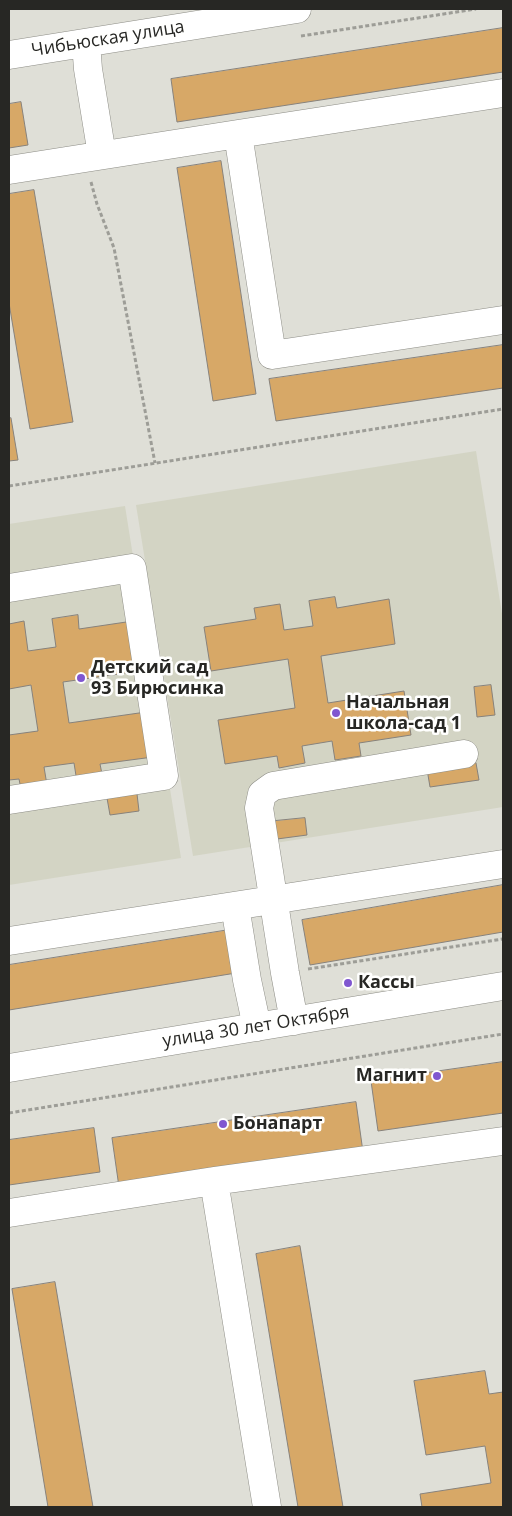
<!DOCTYPE html>
<html>
<head>
<meta charset="utf-8">
<style>
	body { margin:0 }
	#map { position:relative; width:512px; height:1516px; overflow:hidden; background:#dfdfd7; font-family:"Open Sans",sans-serif }
	canvas { display:block }
	.frame { position:absolute; inset:0; border:10px solid #272724; pointer-events:none }
</style>
</head>
<body>
<div id="map">
<canvas width="512" height="1516"></canvas>
<div class="frame"></div>
</div>
<script>
const context = document.querySelector('canvas').getContext('2d');
context.lineJoin = 'round';
function paint(path, color) {
  context.fillStyle = color;
  context.fill(path, 'evenodd');
}
function strokePath(path, color, width, dash) {
  context.strokeStyle = color;
  context.lineWidth = width;
  context.lineCap = dash ? 'butt' : 'round';
  context.setLineDash(dash || []);
  context.stroke(path);
}
function write(font, color, halo, rows, align = 'center') {
  context.font = font + ' "Open Sans",sans-serif';
  context.lineWidth = 5;
  context.setLineDash([]);
  context.textBaseline = 'middle';
  context.strokeStyle = halo;
  context.fillStyle = color;
  for (const [text, x, y, turn = 0] of rows) {
    context.save();
    context.translate(x, y);
    context.rotate((+turn || 0) * Math.PI / 180);
    context.textAlign = isNaN(turn) ? turn : align;
    if (halo) context.strokeText(text, 0, 0);
    context.fillText(text, 0, 0);
    context.restore();
  }
}
const built = new Path2D(`
	M476,451L503,620V807L193,856L136,505Z
	M125,506L181,858L9,885V524Z`);
const building = new Path2D(`
	M503,28V72L177,122L171,79Z
	M21,102L28,145L9,148V104Z
	M221,161L256,394L213,401L177,168Z
	M34,190L73,422L30,429L9,303V194Z
	M503,345V388L276,421L269,379Z
	M11,418L18,460L9,461V419Z
	M335,597L337,608L389,599L395,644L321,656L328,703L404,691L411,735L359,743L361,756L335,760L332,741L302,746L305,763L279,768L277,756L225,764L218,720L295,708L288,659L211,671L204,627L256,619L254,608L280,604L284,630L313,626L309,601Z
	M78,615L79,629L133,621L140,671L63,682L69,723L146,712L153,757L100,764L103,779L77,782L74,763L44,767L47,785L21,789L19,779L9,780V735L38,731L31,685L9,689V624L24,621L28,651L56,647L52,619Z
	M491,685L495,715L477,717L474,687Z
	M476,763L479,780L430,787L427,769Z
	M137,794L139,811L110,815L107,798Z
	M305,818L307,835L277,839L275,821Z
	M503,885V932L310,965L302,920Z
	M229,930L236,973L9,1010V965Z
	M503,1062V1113L378,1131L371,1081Z
	M356,1102L363,1152L119,1187L112,1138Z
	M94,1128L100,1172L9,1185V1140Z
	M300,1246L343,1507H298L256,1254Z
	M55,1282L93,1507H48L12,1289Z
	M485,1371L489,1394L503,1392V1507H422L420,1494L491,1483L485,1446L426,1455L414,1381Z`);
const path = new Path2D(`
	M301,36L476,9
	M91,182L97,204L114,248L155,463
	M9,486L503,409
	M308,969L503,939
	M9,1113L503,1034`);
const minor = new Path2D(`
	M86,43L88,69L102,155
	M9,55L297,9
	M503,93L238,134L272,355L503,320
	M9,170L238,134
	M9,588L132,568L164,776L9,800
	M235,906L247,980L257,1027
	M9,941L503,864
	M294,1021L285,973L259,808L262,794L273,786L464,754
	M9,1068L503,986
	M214,1181L267,1507
	M9,1213L214,1181L503,1141`);
const markers = [
	[81,678,5,"#8057d0"],
	[336,713,5,"#8057d0"],
	[348,983,5,"#8057d0"],
	[437,1076,5,"#8057d0"],
	[223,1124,5,"#8057d0"]
];
const streetNames = [
	["Чибьюская улица",108,39,-9],
	["улица 30 лет Октября",256,1027,-9]
];
const poiNames = [
	["Детский сад",91,668],
	["93 Бирюсинка",91,689],
	["Начальная",346,703],
	["школа-сад 1",346,724],
	["Кассы",358,983],
	["Магнит",427,1076,"right"],
	["Бонапарт",233,1124]
];
paint(built, '#d3d4c4');
paint(building, '#d7a867');
strokePath(building, '#87827c', 1);
strokePath(minor, '#8d8d86', 29);
strokePath(path, '#9d9d97', 3, [4, 2.5]);
strokePath(minor, '#fff', 28);
for (const [x, y, r, color] of markers) {
  const dot = new Path2D();
  dot.arc(x, y, r, 0, 2 * Math.PI);
  context.fillStyle = color;
  context.fill(dot);
  strokePath(dot, '#fffffe', 2);
}
write('18px', '#272724', '#fffffe', streetNames);
write('bold 18px', '#272724', '#fffffe', poiNames, 'left');
</script>
</body>
</html>
